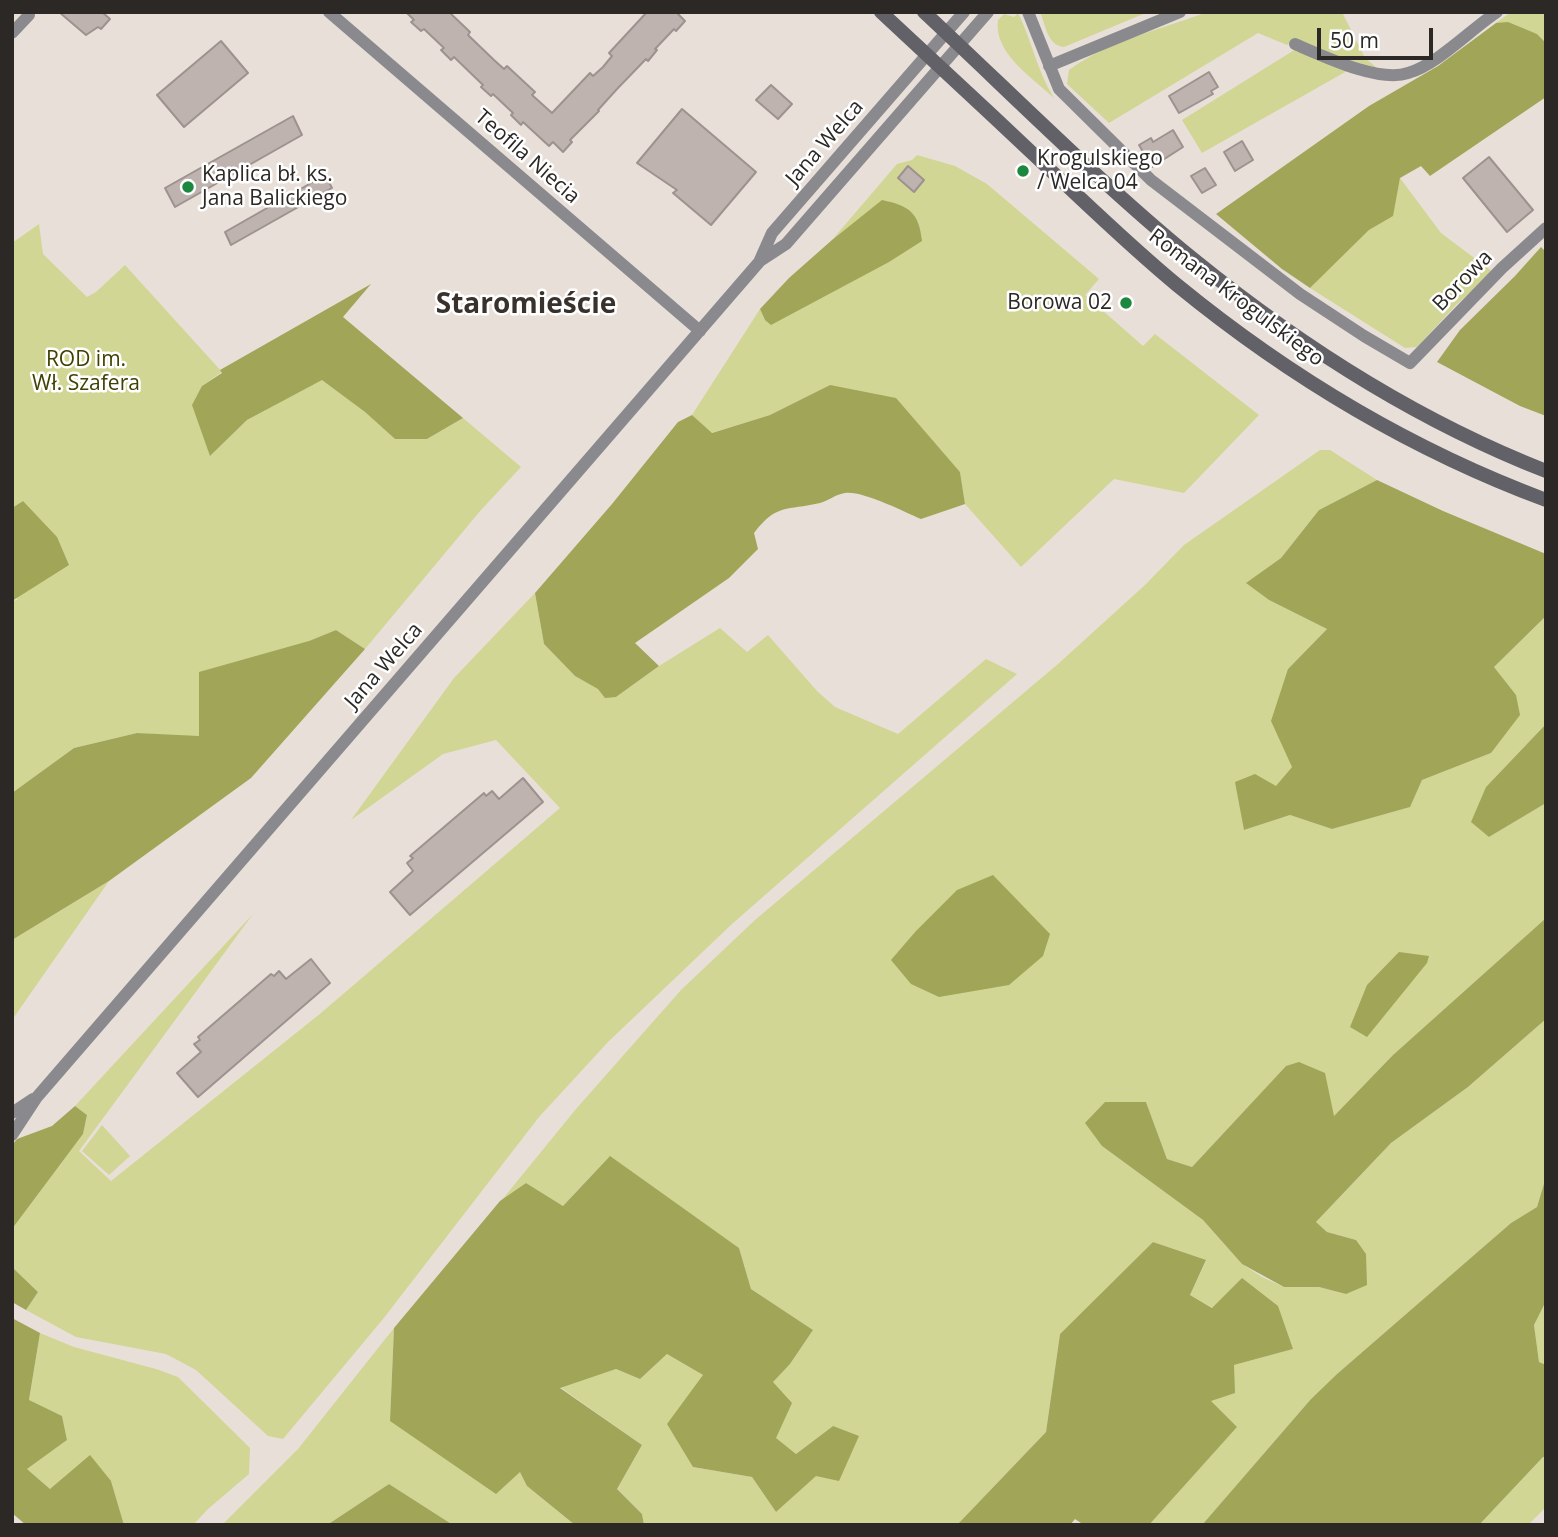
<!DOCTYPE html>
<html>
<head>
<meta charset="utf-8">
<style>
	body { margin:0 }
	#map { position:relative; width:1558px; height:1537px; overflow:hidden; background:#e8dfd8; font-family:"Open Sans",sans-serif }
	canvas { display:block }
	.frame { position:absolute; inset:0; border:14px solid #2b2825; pointer-events:none }
	.scale { position:absolute; left:1317px; top:28px; width:116px; height:32px; box-sizing:border-box; border:4px solid #2b2825; border-top:0; padding-left:9px; font-size:21px; line-height:24px; white-space:nowrap; color:#2b2825; -webkit-text-stroke:5px #fff; paint-order:stroke }
</style>
</head>
<body>
<div id="map">
<canvas width="1558" height="1537"></canvas>
<div class="frame"></div>
<div class="scale">50 m</div>
</div>
<script>
const context = document.querySelector('canvas').getContext('2d');
context.lineJoin = 'round';
function paint(path, color) {
  context.fillStyle = color;
  context.fill(path, 'evenodd');
}
function strokePath(path, color, width, dash) {
  context.strokeStyle = color;
  context.lineWidth = width;
  context.lineCap = dash ? 'butt' : 'round';
  context.setLineDash(dash || []);
  context.stroke(path);
}
function write(font, color, halo, rows, align = 'center') {
  context.font = font + ' "Open Sans",sans-serif';
  context.lineWidth = 5;
  context.setLineDash([]);
  context.textBaseline = 'middle';
  context.strokeStyle = halo;
  context.fillStyle = color;
  for (const [text, x, y, turn = 0] of rows) {
    context.save();
    context.translate(x, y);
    context.rotate((+turn || 0) * Math.PI / 180);
    context.textAlign = isNaN(turn) ? turn : align;
    if (halo) context.strokeText(text, 0, 0);
    context.fillText(text, 0, 0);
    context.restore();
  }
}
const green = new Path2D(`
	M1040,12H1148L1064,47C1047,45 1046,26 1040,12Z
	M1207,12H1342L1365,58L1377,68L1336,56L1296,39L1287,45L1258,33L1109,123L1067,84L1069,70C1108,41 1162,29 1207,12Z
	M1511,12H1546V43L1537,34L1496,23Z
	M1018,13C1032,41 1037,71 1054,98C1033,78 993,53 998,20L1004,14L1014,17Z
	M1296,49L1347,71L1202,153L1182,120Z
	M917,155L955,166L987,184L1099,279L1085,295L1143,346L1155,334L1259,415L1184,493L1114,479L1021,567L965,504L960,472L935,444L830,385L770,415L711,433L692,415L760,309L765,320L882,201L832,240L897,164L912,160Z
	M1400,178L1441,233L1493,272L1456,305L1417,347L1405,348L1310,288L1369,230L1392,216Z
	M39,224L43,254L87,297L96,292L125,265L222,372L202,386L210,456L247,420L322,379L365,412L395,439H427L463,418L521,467L481,510L365,649L336,630L309,641L200,737L137,733L74,748L12,793V601L17,600L23,501L12,508V243Z
	M1320,450H1330L1377,480L1319,510L1281,558L1247,583L1269,600L1327,629L1288,669L1292,767L1244,830L1290,815L1332,829L1409,807L1422,780L1491,753L1515,695L1494,667L1546,616V724L1486,787L1489,837L1546,803V918L1393,1055L1333,1117L1286,1066L1192,1167L1167,1159L1146,1102L1102,1146L1203,1220L1242,1264L1262,1277L1284,1287H1319L1346,1294L1356,1240L1327,1232L1316,1222L1391,1143L1468,1087L1546,1019V1177L1537,1207L1511,1223L1337,1374L1311,1399L1202,1525H1149L1236,1428L1210,1401L1234,1365L1293,1349L1242,1279L1213,1308L1190,1295L1206,1261L1153,1242L1060,1334L1046,1432L957,1525H644L642,1514L617,1489L642,1445L560,1387L616,1369L640,1379L667,1354L703,1375L693,1467L752,1477L776,1512L816,1475L833,1426L796,1454L775,1438L772,1382L790,1364L813,1330L751,1289L739,1248L609,1157L563,1206L526,1183L501,1201L576,1109L681,990L755,920L1058,664L1145,585L1184,545Z
	M535,593L544,644L575,676L616,697L659,666L720,628L747,652L768,635L817,691L835,707L898,734L986,659L1017,674L732,924L608,1042L539,1117L383,1319L283,1439L268,1436L196,1370L166,1354L76,1337L26,1310L38,1292L12,1267V1229L83,1134L87,1115L75,1106L253,914L79,1151L111,1181L321,1013L560,808L496,740L443,754L351,820L454,678Z
	M109,881L12,1020V940Z
	M102,1125L130,1156L109,1175L82,1151Z
	M1546,1301V1365L1539,1362L1534,1325Z
	M394,1328L390,1421L520,1471L527,1486L575,1525H453L389,1484L327,1525H222L298,1449Z
	M40,1333L74,1347L156,1369L178,1377L250,1448L249,1474L208,1509L193,1525H124L111,1481L50,1489L27,1469L67,1440L62,1416L29,1401Z
	M1543,1457H1546V1507L1528,1525H1479Z`);
const forest = new Path2D(`
	M1508,22L1537,34L1546,43V97L1430,176L1421,166L1400,178L1393,216L1369,230L1310,288L1282,269L1216,214L1369,106L1438,66L1496,23Z
	M882,200C910,206 919,213 922,241L889,262L771,325L765,320L760,309L789,278L832,240Z
	M1541,247L1546,252V416L1520,406L1437,362L1460,330L1515,276Z
	M371,284L343,317L463,418L427,439H395L365,412L322,380L247,420L210,456L192,405L202,386L222,373L220,370Z
	M830,385L896,398L960,472L965,504L921,519C905,512 861,490 845,493C836,494 828,501 820,503C786,511 777,503 754,533L758,549L729,578L635,643L659,666L616,697L605,698L598,689L575,676L544,644L535,593L612,504L678,422L692,415L712,433L770,415Z
	M1377,480L1443,511L1546,554V616L1494,667L1516,695L1520,715L1491,753L1422,780L1410,807L1332,829L1290,815L1244,830L1235,782L1255,774L1276,786L1292,767L1271,721L1288,669L1327,629L1269,600L1246,583L1281,558L1319,510Z
	M23,501L57,537L69,565L12,601V508Z
	M336,630L365,649L251,778L109,881L12,940V793L74,748L137,733L199,736V672L309,641Z
	M1546,724V803L1489,837L1471,822L1486,787Z
	M993,875L1050,934L1043,956L1009,985L939,997L911,984L891,960L916,931L957,890Z
	M1546,918V1019L1468,1087L1391,1143L1316,1222L1327,1232L1356,1240L1366,1254L1367,1285L1346,1294L1319,1287H1284L1242,1264L1203,1220L1102,1146L1085,1123L1105,1102H1146L1167,1159L1192,1167L1286,1066L1299,1062L1325,1073L1334,1116L1393,1055Z
	M1399,952L1429,956L1427,963L1367,1037L1350,1027L1367,985Z
	M75,1106L87,1115L83,1134L12,1229V1145L17,1139L52,1126Z
	M610,1156L739,1248L751,1289L813,1330L790,1364L773,1382L792,1403L776,1438L796,1454L833,1426L859,1436L839,1481L816,1476L776,1512L752,1477L693,1467L667,1424L703,1375L667,1354L640,1379L616,1369L560,1388L642,1445L617,1489L642,1514L644,1525H575L527,1486L520,1472L496,1494L390,1421L394,1328L500,1201L526,1183L563,1206Z
	M1546,1177V1301L1534,1325L1539,1362L1546,1365V1457H1543L1479,1525H1202L1311,1399L1337,1374L1511,1223L1537,1207Z
	M1153,1242L1206,1260L1190,1295L1212,1308L1242,1278L1278,1306L1293,1349L1234,1365L1235,1393L1211,1401L1237,1427L1149,1525H1084L1075,1519L1070,1525H957L1046,1432L1060,1334Z
	M12,1267L38,1292L26,1310L12,1302Z
	M12,1318L40,1333L29,1400L62,1416L67,1440L27,1469L50,1489L90,1455L111,1481L124,1525H26L12,1513Z
	M389,1484L453,1525H327Z`);
const building = new Path2D(`
	M59,12H102L110,19L101,29L98,27L86,35Z
	M406,12H449L470,32L468,35L494,60L504,69L507,66L535,92L532,95L552,113L590,73L593,76L603,67L612,56L609,53L647,12H676L685,21L676,31L674,29L655,49L657,50L648,61L646,59L617,89L598,110L599,111L570,140L572,142L563,152L553,142L549,146L523,122L521,125L511,115L513,113L493,94L491,96L481,87L483,85L454,57L451,60L441,50L444,48L424,29L421,31L411,22L414,20Z
	M221,41L248,73L184,127L157,95Z
	M1209,72L1218,87L1211,91L1213,94L1179,113L1169,96Z
	M771,85L792,104L778,119L756,100Z
	M682,109L756,172L711,225L673,193L677,190L637,163Z
	M293,116L302,135L175,207L165,188Z
	M1173,130L1183,147L1152,167L1139,145L1151,138L1153,142Z
	M1242,141L1253,160L1235,171L1224,152Z
	M1489,157L1533,210L1507,232L1463,178Z
	M908,166L924,180L914,192L898,178Z
	M1205,168L1216,185L1202,193L1191,176Z
	M325,175L332,188L231,245L225,232Z
	M523,778L543,802L410,915L390,892L413,871L407,863L413,858L410,856L484,793L486,796L492,791L499,799Z
	M311,959L330,983L198,1097L177,1073L201,1052L194,1044L200,1040L198,1037L271,974L274,976L279,971L286,979Z`);
const street = new Path2D(`
	M329,12L700,331
	M1028,12L1059,89L1151,180L1300,294L1364,336L1410,363L1502,268L1546,228
	M12,33L29,15
	M1295,44C1323,56 1379,83 1408,73C1437,65 1471,29 1497,12
	M1049,66L1180,12
	M760,260L772,233L964,12
	M12,1113L33,1099
	M12,1135L37,1097L760,261L786,244L988,12`);
const secondary = new Path2D(`
	M881,12C937,64 992,115 1047,167C1090,207 1132,248 1177,285C1287,375 1412,450 1546,500
	M924,12C1013,95 1099,182 1193,259C1299,345 1418,421 1546,471`);
const markers = [
	[1023,171,7,"#1c883f"],
	[188,187,7,"#1c883f"],
	[1126,303,7,"#1c883f"]
];
const streetNames = [
	["Jana Welca",825,143,-49],
	["Teofila Niecia",527,157,41],
	["Borowa",1463,281,-46],
	["Romana Krogulskiego",1236,298,37],
	["Jana Welca",384,666,-49]
];
const poiNames = [
	["Krogulskiego",1037,159],
	["/ Welca 04",1037,183],
	["Kaplica bł. ks.",202,175],
	["Jana Balickiego",202,199],
	["Borowa 02",1112,303,"right"]
];
const parkNames = [
	["ROD im.",86,360],
	["Wł. Szafera",86,384]
];
const districtNames = [
	["Staromieście",526,305]
];
paint(green, '#d1d694');
paint(forest, '#a1a557');
paint(building, '#beb3af');
strokePath(building, '#9d928f', 2);
strokePath(street, '#8a8a8e', 12);
strokePath(secondary, '#616167', 14);
for (const [x, y, r, color] of markers) {
  const dot = new Path2D();
  dot.arc(x, y, r, 0, 2 * Math.PI);
  context.fillStyle = color;
  context.fill(dot);
  strokePath(dot, '#fff', 2.5);
}
write('21px', '#2b2825', '#fff', streetNames);
write('21px', '#2b2825', '#fff', poiNames, 'left');
write('21px', '#404102', '#fff', parkNames);
write('bold 28px', '#39322c', '#fff', districtNames);
</script>
</body>
</html>
